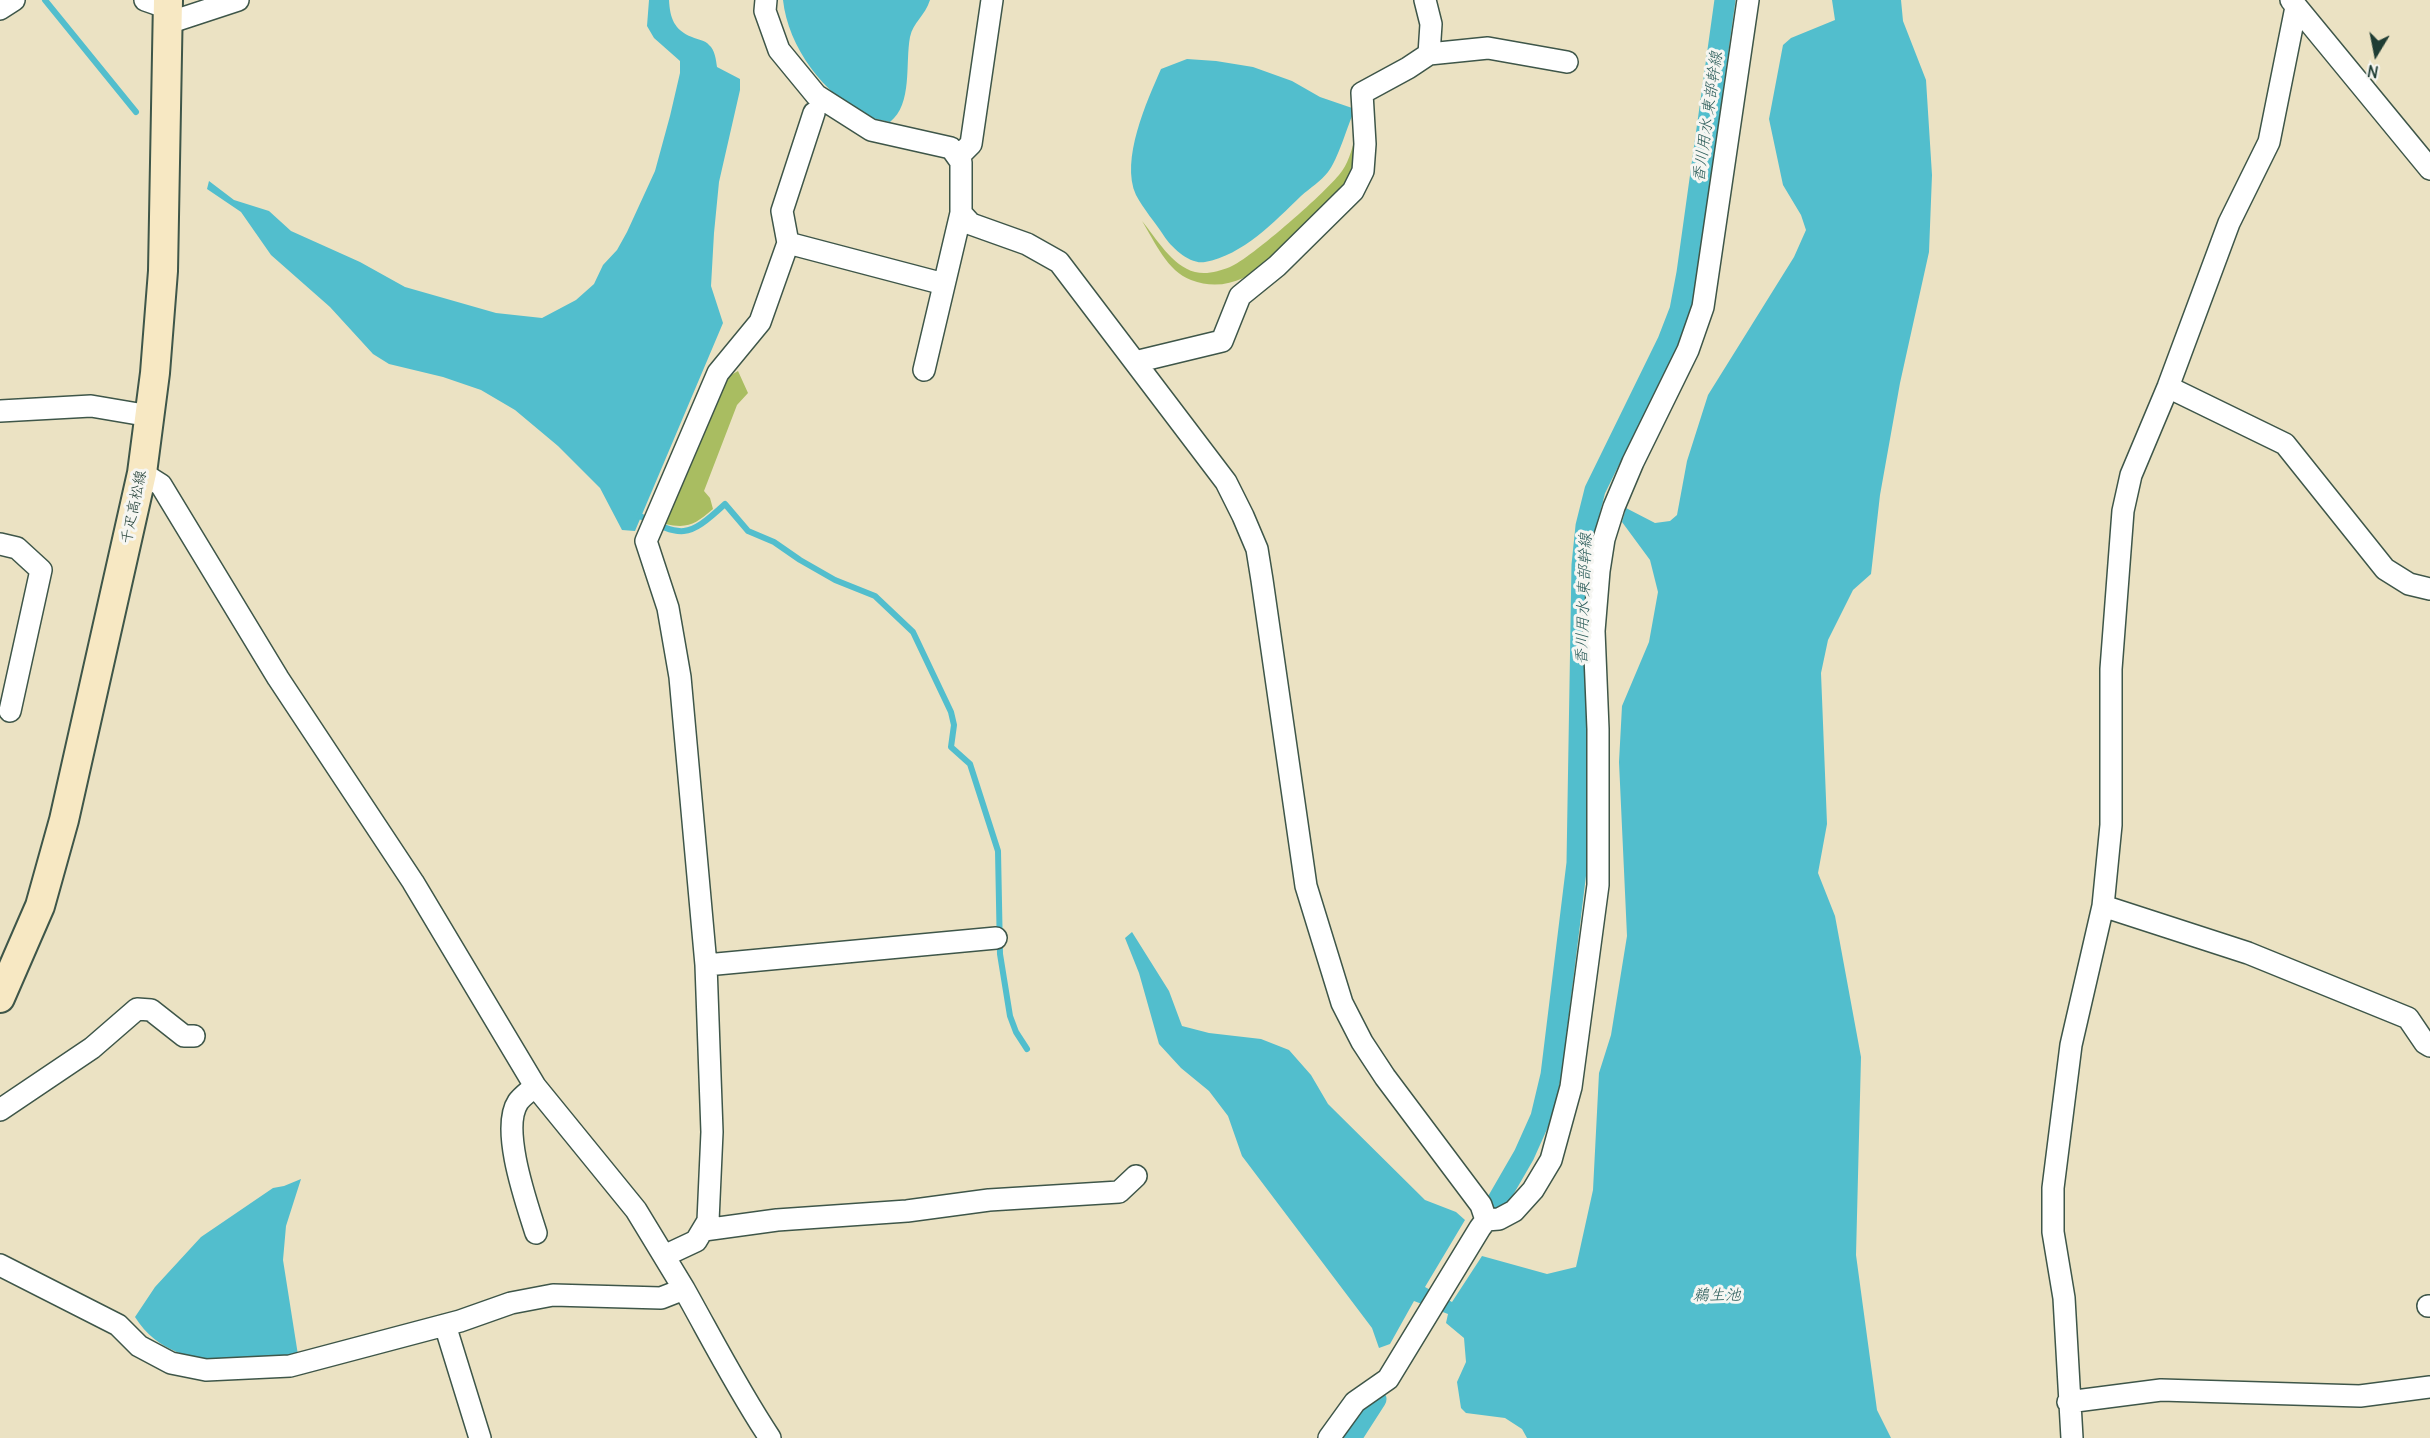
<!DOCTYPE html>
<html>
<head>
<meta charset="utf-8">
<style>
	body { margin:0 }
	#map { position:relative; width:2430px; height:1438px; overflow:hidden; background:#ebe2c3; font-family:Delius,sans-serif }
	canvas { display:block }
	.north { position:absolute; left:2346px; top:24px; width:60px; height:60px; -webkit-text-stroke:4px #f6f6f2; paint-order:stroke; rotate:190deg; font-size:16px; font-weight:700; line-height:24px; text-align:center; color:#1f3d34 }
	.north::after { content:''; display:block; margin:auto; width:21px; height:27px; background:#1f3d34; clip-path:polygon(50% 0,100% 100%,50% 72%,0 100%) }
</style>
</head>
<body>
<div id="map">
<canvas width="2430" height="1438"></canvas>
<div class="north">N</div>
</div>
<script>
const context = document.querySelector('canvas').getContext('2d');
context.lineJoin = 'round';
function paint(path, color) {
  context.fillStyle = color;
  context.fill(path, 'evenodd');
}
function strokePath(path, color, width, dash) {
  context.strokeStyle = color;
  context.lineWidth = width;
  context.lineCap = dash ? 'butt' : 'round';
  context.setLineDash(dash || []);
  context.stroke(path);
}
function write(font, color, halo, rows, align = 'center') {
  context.font = font + ' Delius,"Klee One",sans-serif';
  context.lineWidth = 6;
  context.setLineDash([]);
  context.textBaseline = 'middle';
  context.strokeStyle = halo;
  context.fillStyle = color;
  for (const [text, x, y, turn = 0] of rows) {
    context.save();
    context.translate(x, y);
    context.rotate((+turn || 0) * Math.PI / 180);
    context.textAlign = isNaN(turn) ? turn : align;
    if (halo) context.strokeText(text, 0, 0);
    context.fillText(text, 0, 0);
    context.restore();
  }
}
const green = new Path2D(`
	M1357,132C1357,149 1356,165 1348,181C1342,194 1324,207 1313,218C1281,250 1243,300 1191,280C1167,271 1155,242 1142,221C1156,238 1172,266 1195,272C1207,275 1219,271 1230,267C1250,259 1330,189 1342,171C1350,160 1353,144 1357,132Z
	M738,371L748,393L737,405L704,491L710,498L713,509C695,524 689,529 665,524L726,378Z`);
const water = new Path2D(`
	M649,0H669C670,18 674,30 692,37C698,40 705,40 709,45C715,50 716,60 717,67L740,79V90L719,182L714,233L711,286L723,323L635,531L622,530L600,488L558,446L515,410L481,390L443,377L389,364L373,354L330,307L271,255L241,212L207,189L209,181L234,200L269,211L291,231L360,262L405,287L496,313L542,318L576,300L594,284L603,265L617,250L627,232L655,171L670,116L680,73V61L654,38L647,26Z
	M783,0H930C925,16 913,22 910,37C905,63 913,104 890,122C882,120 874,119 867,116C824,95 788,47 783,0Z
	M1832,0H1901L1903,21L1926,80L1932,175L1929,252L1900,383L1880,495L1871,574L1853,590L1828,640L1821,673L1827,824L1818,873L1835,916L1861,1057L1856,1255L1877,1410L1891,1438H1527L1522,1429L1505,1418L1466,1413L1461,1408L1457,1382L1466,1362L1464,1338L1446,1323L1448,1314L1414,1301L1390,1344L1379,1348L1372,1328L1242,1156L1228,1116L1209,1091L1181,1068L1159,1044L1139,973L1125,938L1132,932L1169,991L1182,1026L1209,1033L1261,1039L1289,1050L1311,1075L1328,1104L1425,1200L1456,1212L1465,1220L1425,1287L1452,1302L1482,1256L1547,1274L1576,1267L1593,1190L1599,1073L1611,1035L1627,936L1619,762L1622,706L1649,642L1658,592L1650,560L1622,522L1626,508L1655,523L1670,521L1677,515L1687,461L1708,395L1794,257L1806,230L1801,215L1783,185L1769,119L1783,45L1791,38L1835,20Z
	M1187,59L1216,61L1253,67L1292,81L1320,97L1355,109C1348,124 1338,160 1328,172C1321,181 1310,188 1301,196C1274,222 1243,255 1205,262C1190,265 1171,247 1164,236C1155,222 1144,210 1136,195C1120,160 1147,101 1161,69Z
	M301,1179L286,1226L283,1260L298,1355C241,1360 171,1374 135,1317L155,1287L201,1237L273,1188L284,1186Z`);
const stream = new Path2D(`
	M45,0L136,112
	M636,514C682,537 686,540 725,504L748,531L774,542L800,560L835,580L875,596L913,632L951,712L954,725L951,747L970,764L998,851L1000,954L1010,1016L1016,1032L1027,1049`);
const canal = new Path2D(`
	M1494,1207L1524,1155L1541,1117L1551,1075L1577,863L1582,565L1586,526L1595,490L1668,341L1680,310L1687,273L1725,0
	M1351,1438L1376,1399`);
const minor = new Path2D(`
	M145,0L168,8
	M766,0L765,11L779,50L816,95L871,130L951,148L961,162V213L971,224L1027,244L1059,262L1226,482L1243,516L1257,549L1262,580L1306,886L1342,1003L1362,1042L1385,1077L1481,1205L1486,1220
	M2291,0L2430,169
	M0,9L14,0
	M168,23L238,0
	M1429,54L1488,48L1567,62
	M814,113L782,211L788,243L944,284
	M958,157L971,144L992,0
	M1135,362L1222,341L1240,296L1277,266L1353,191L1363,171L1365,144L1362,93L1408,68L1429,54L1431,24L1425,0
	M924,370L961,213
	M2168,387L2285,444L2385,569L2409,584L2430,589
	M0,411L91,406L150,416
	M0,544L17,548L41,570L10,711
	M2103,906L2248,953L2408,1018L2425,1043L2430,1046
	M706,965L996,938
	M535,1086C530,1091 522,1096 518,1102C500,1129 527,1204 536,1233
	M0,1110L92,1048L137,1009L151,1010L184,1036H194
	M704,1230L777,1220L907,1211L989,1200L1119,1192L1136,1176
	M664,1256L696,1241L708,1221L712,1132L706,965L680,677L668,608L646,541L718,373L760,322L788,243
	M0,1265L118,1325L139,1346L171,1363L206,1370L290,1366L460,1321L511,1303L553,1295L661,1298L684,1289L636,1210L535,1086L413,882L278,678L161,485L142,473
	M684,1289C712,1339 738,1390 770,1438
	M2428,1306H2430
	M445,1325L480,1438
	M2068,1402L2161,1390L2360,1396L2430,1387
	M1329,1438L1355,1402L1388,1379L1480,1228L1486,1220L1499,1219L1514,1211L1533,1190L1551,1160L1571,1087L1598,885V729L1594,631L1599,571L1604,539L1614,507L1633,462L1688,350L1703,307L1748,0
	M2072,1438L2064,1298L2053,1232V1188L2071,1045L2103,906L2111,825V669L2123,511L2131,475L2168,387L2229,223L2269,142L2296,7`);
const secondary = new Path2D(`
	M0,998L40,906L64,820L142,473L155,373L163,271L168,0`);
const streetNames = [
	["千疋高松線",134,507,-78]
];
const waterNames = [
	["香川用水 東部幹線",1708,117,-82],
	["香川用水 東部幹線",1584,599,-88],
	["鵜生池",1717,1295]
];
paint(green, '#a9bd61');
paint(water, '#52becd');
strokePath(stream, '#52becd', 6);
strokePath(canal, '#52becd', 21);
strokePath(minor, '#3e5649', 24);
strokePath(secondary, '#3e5649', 32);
strokePath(minor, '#fff', 21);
strokePath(secondary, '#f7e8c3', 28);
write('15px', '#1f3d34', '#f6f6f2', streetNames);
write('italic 16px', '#2c5d5a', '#f6f6f2', waterNames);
</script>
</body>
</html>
